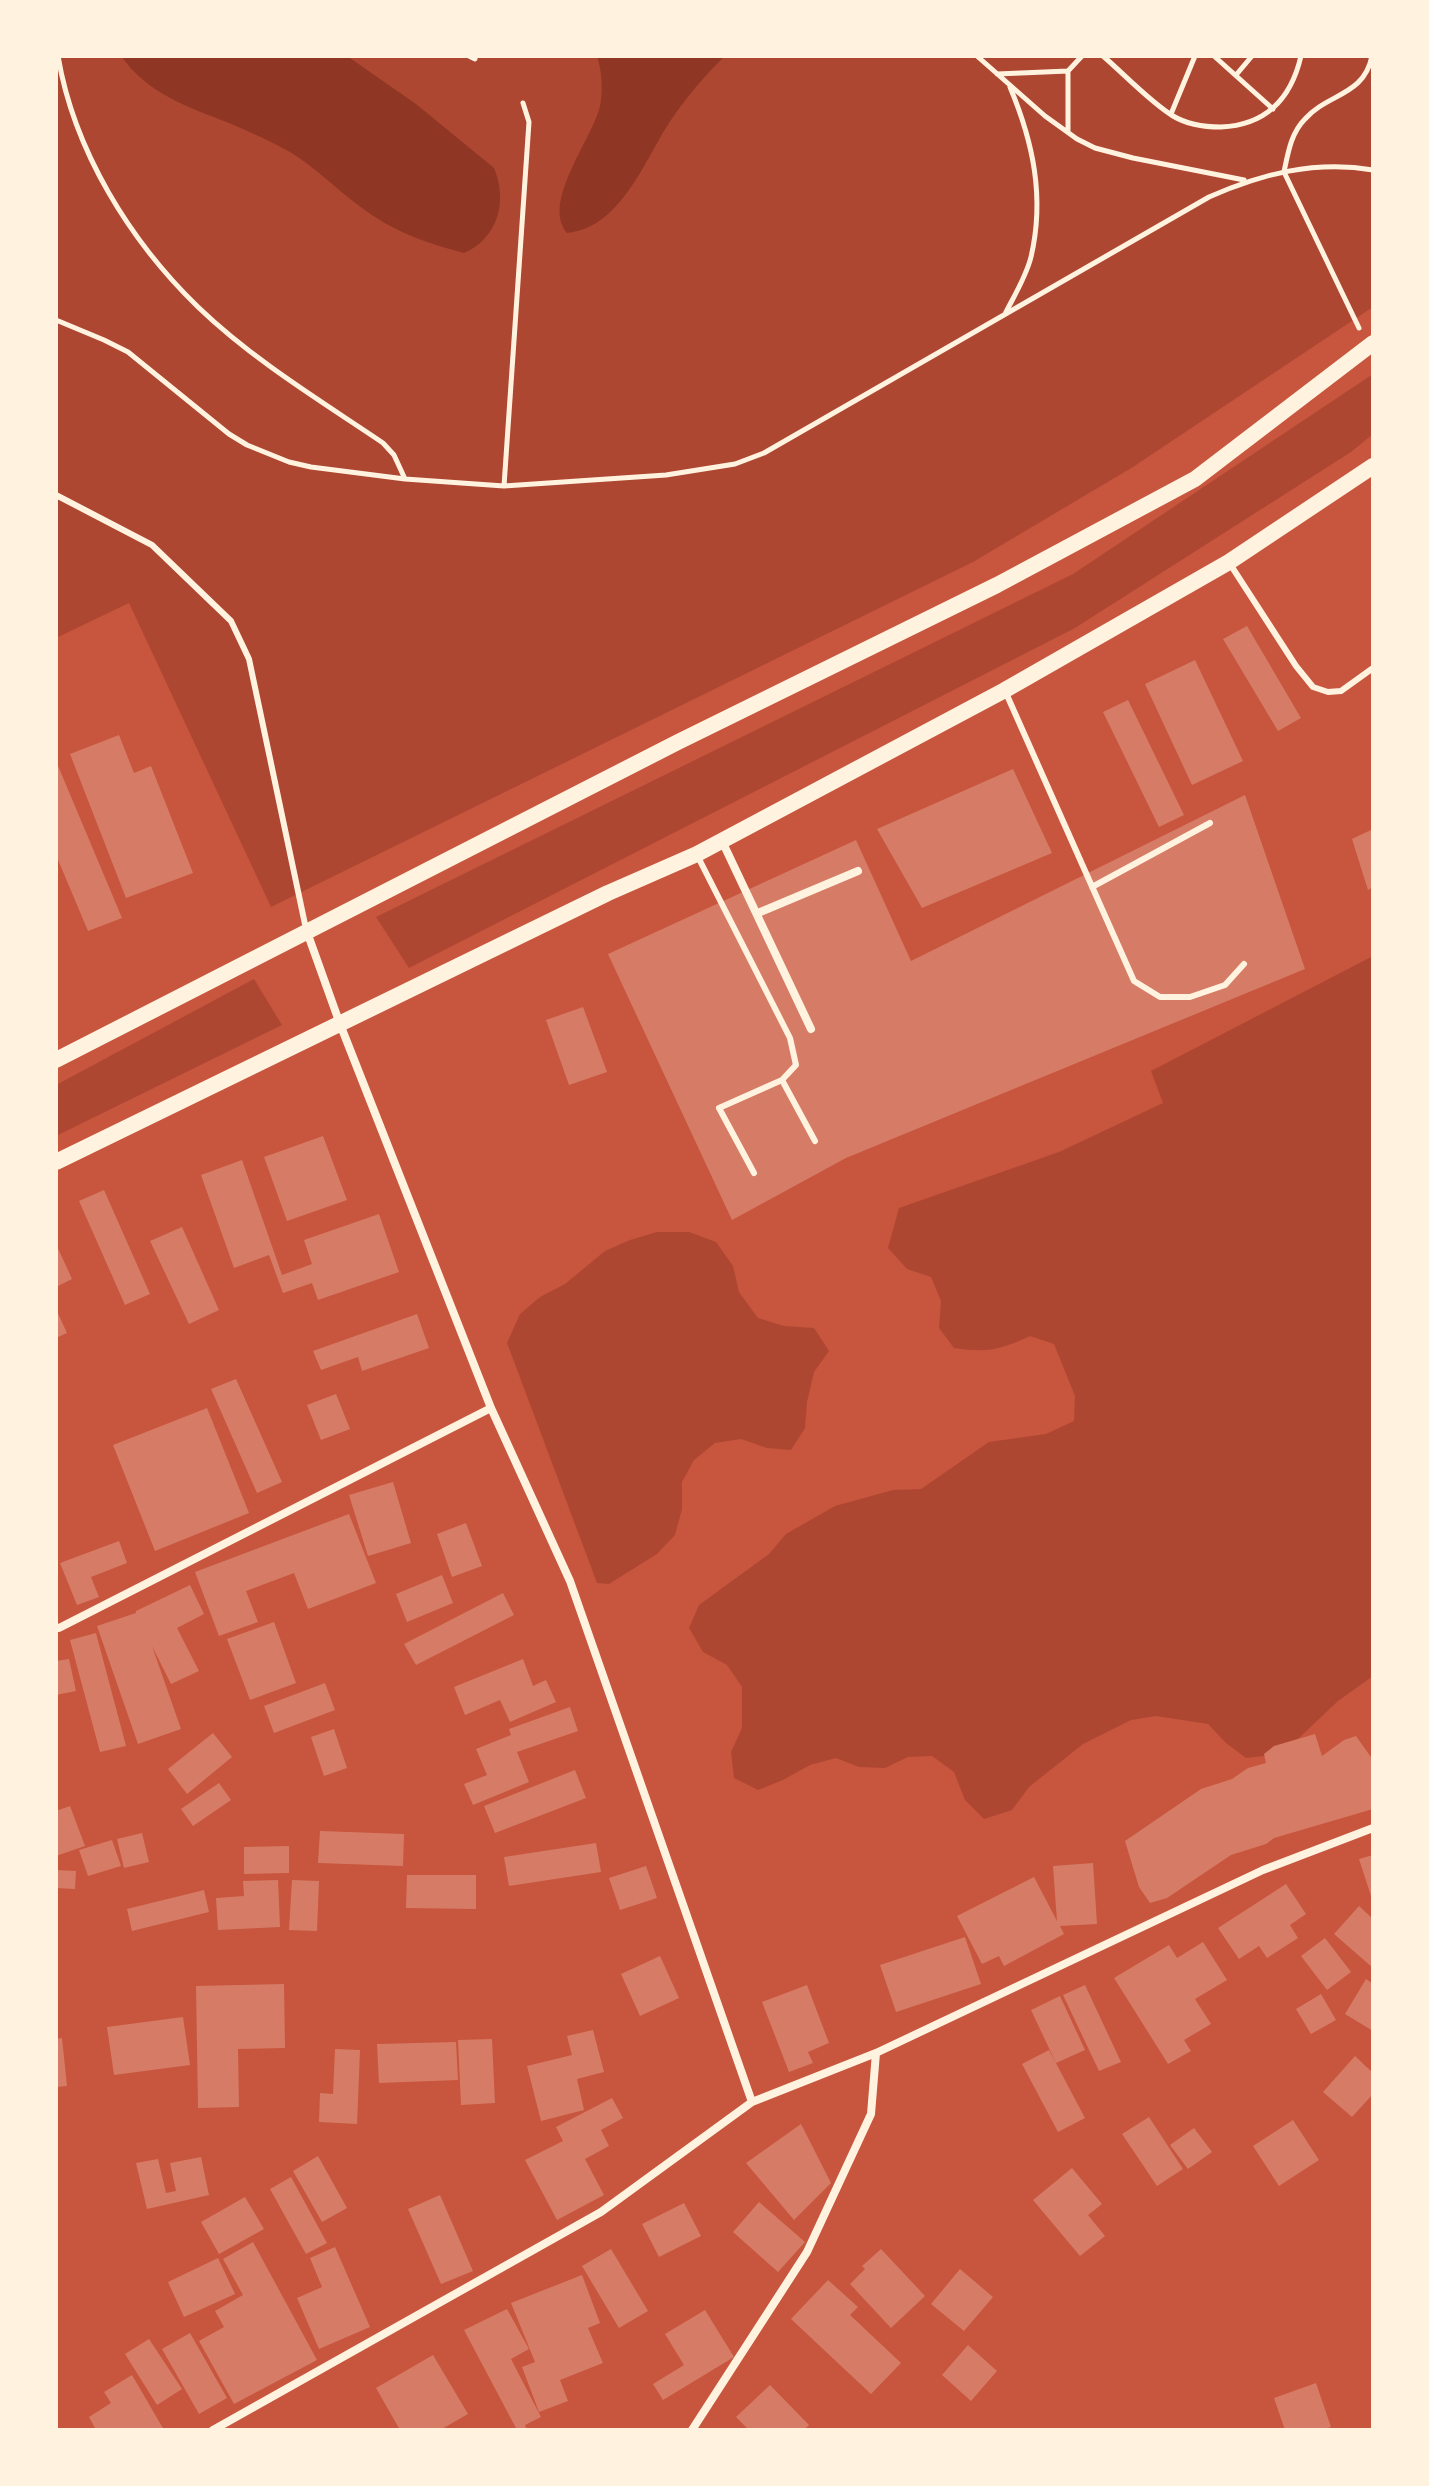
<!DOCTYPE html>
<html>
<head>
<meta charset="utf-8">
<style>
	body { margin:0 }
	#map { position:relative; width:1429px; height:2486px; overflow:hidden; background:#c8553d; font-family:Montserrat,sans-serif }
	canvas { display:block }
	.frame { position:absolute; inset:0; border:58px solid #fff3e0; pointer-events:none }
</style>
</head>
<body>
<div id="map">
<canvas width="1429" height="2486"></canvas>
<div class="frame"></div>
</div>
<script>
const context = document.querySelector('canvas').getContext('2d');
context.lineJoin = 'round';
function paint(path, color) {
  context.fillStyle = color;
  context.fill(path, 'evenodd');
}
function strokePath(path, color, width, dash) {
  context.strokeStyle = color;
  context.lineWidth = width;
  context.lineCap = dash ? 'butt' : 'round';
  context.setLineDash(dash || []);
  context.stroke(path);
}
const green = new Path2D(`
	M56,56H1373V307L1133,467L973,562L271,907L129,603L56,638Z
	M1373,374V434L1351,452L1075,628L409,968L376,917L1073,574Z
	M1373,956V1676L1338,1701L1299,1738L1273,1755L1246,1758L1226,1743L1208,1724L1156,1716L1131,1720L1083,1744L1029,1787L1012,1810L984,1819L965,1800L954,1772L932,1756L908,1757L885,1768L859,1767L836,1758L810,1765L783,1780L758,1790L734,1778L731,1752L742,1728V1687L727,1665L703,1652L689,1628L699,1605L769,1554L786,1534L835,1506L893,1490L921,1489L989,1442L1046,1434L1074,1421L1075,1396L1054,1344L1030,1336C999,1350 989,1353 954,1348L939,1328L941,1301L931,1277L907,1269L888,1248L899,1208L1059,1152L1163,1103L1151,1071Z
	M254,979L282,1025L56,1136V1085Z
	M657,1232H689L716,1242L733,1266L739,1292L758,1318L784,1326L814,1328L829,1351L814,1372L807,1402L805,1428L791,1450L767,1448L741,1439L715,1443L694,1460L682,1482V1509L675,1535L657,1554L609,1584L597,1583L507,1343L520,1314L540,1297L565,1284L605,1251L630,1240Z`);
const water = new Path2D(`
	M121,56H347L416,104L494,168C508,201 498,238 464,253C425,243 390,230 358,205C335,188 315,167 290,152C270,141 250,132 229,123C188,107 148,94 121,56Z
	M597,56H725C704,76 685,99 669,123C644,162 620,228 567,233C541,202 592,140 600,106C603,89 602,72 597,56Z`);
const building = new Path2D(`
	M1247,626L1301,718L1278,731L1223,639Z
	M1195,660L1243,761L1192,785L1145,684Z
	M1128,700L1184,815L1159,827L1103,712Z
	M119,735L134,773L151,766L193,873L126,898L70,754Z
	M56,761L122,918L88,931L56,855Z
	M1013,769L1052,853L922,908L877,829Z
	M1245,795L1305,969L846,1158L732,1220L608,954L856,840L911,961Z
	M1373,829V887L1368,890L1352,839Z
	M583,1007L607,1072L569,1085L546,1020Z
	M323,1136L347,1200L287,1221L264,1157Z
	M242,1160L282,1275L312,1264L304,1240L379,1214L399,1272L318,1300L312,1283L283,1293L269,1255L234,1268L201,1175Z
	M104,1190L150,1294L125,1305L79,1201Z
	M182,1227L219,1310L189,1324L150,1241Z
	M56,1244L72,1279L56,1287Z
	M56,1309L67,1333L56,1338Z
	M417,1314L429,1348L362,1371L358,1357L321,1370L313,1351Z
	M236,1379L282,1482L257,1493L211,1389Z
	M336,1394L350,1429L321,1440L307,1405Z
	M207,1408L249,1513L155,1551L113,1445Z
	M393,1482L411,1543L368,1556L349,1495Z
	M349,1514L376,1583L308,1609L294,1573L246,1591L258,1622L219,1636L195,1572Z
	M466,1523L482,1566L452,1577L437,1534Z
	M119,1541L127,1563L91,1577L99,1597L77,1605L60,1563Z
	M442,1575L453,1603L407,1622L396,1594Z
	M190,1585L204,1614L177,1628L199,1671L171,1684L152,1646L181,1729L138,1744L97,1626L136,1613V1611Z
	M503,1593L514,1615L416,1665L404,1644Z
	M274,1622L296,1683L250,1700L227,1639Z
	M96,1633L126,1746L100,1752L70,1640Z
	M69,1659L76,1691L56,1695V1661Z
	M523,1659L533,1686L546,1680L556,1702L510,1722L500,1700L465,1715L454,1687Z
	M325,1683L335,1710L274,1733L264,1706Z
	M570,1707L578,1731L517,1752L529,1782L473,1805L464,1784L487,1775L476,1749L511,1735L509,1729Z
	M334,1729L347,1768L324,1776L311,1737Z
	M213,1733L232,1757L187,1794L168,1769Z
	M1315,1734L1322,1756L1344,1740L1356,1736L1373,1760V1809L1274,1838L1266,1844L1231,1855L1167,1898L1150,1903L1139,1887L1125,1841L1201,1789L1232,1779L1248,1768L1266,1763L1264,1754L1274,1746Z
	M575,1770L586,1798L495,1833L484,1806Z
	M219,1783L231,1800L193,1826L181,1809Z
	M70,1806L85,1846L56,1856V1811Z
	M320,1831L404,1834L403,1866L318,1863Z
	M142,1833L149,1862L124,1868L117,1839Z
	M112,1840L121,1866L88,1876L79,1850Z
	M596,1843L601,1872L509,1886L504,1857Z
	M289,1846V1873L244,1874V1847Z
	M1373,1855V1899H1372L1359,1859Z
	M1093,1863L1097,1924L1060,1926L1064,1934L1004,1966L999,1956L982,1964L957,1916L1034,1877L1057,1921L1053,1866Z
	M646,1866L657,1898L620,1910L609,1878Z
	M56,1870L76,1871L75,1889L56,1888Z
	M407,1875H476V1909L406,1908Z
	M278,1880L280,1927L218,1930L216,1898L244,1896L243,1881Z
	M292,1880L319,1881L317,1931L289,1930Z
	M1286,1884L1306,1914L1290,1925L1298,1938L1267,1958L1259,1946L1239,1959L1218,1928Z
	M204,1890L209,1912L132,1931L127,1909Z
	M1359,1906L1373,1919V1968L1334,1934Z
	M965,1937L981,1984L896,2012L880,1965Z
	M1325,1938L1351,1972L1327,1990L1301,1956Z
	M1203,1942L1227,1980L1195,1999L1211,2024L1184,2040L1191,2051L1168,2064L1114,1978L1169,1945L1177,1958Z
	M660,1956L679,1998L640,2016L621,1974Z
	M1366,1979L1373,1984V2031L1345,2014Z
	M284,1984L285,2048L238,2049L239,2107L198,2108L196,1986Z
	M807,1985L829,2043L808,2052L813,2063L789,2072L762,2002Z
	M1085,1985L1121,2062L1099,2071L1063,1995Z
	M1321,1994L1336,2020L1311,2034L1296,2009Z
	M1060,1996L1085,2050L1056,2063L1031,2010Z
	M183,2017L190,2065L114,2075L107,2027Z
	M593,2030L604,2072L577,2079L584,2110L541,2121L527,2066L572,2055L567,2036Z
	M62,2038L67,2086L56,2087V2039Z
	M492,2039L495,2103L461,2105L458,2040Z
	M456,2042L458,2080L379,2083L377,2044Z
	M335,2049L360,2050L357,2124L319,2122L320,2093L333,2094Z
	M1049,2050L1085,2118L1058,2132L1022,2064Z
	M1355,2056L1373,2073V2094L1352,2117L1323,2092Z
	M612,2098L623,2118L601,2130L609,2146L585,2159L604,2195L557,2220L525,2160L563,2141L556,2127Z
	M1149,2117L1183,2169L1157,2186L1122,2134Z
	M1293,2120L1319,2160L1279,2186L1253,2146Z
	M801,2124L831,2183L794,2220L746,2163Z
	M1194,2128L1212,2152L1188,2169L1170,2145Z
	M318,2156L347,2208L322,2222L293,2171Z
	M201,2157L209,2195L147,2209L136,2163L158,2159L166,2193L176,2191L170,2163Z
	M1072,2168L1102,2204L1088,2215L1105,2236L1080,2256L1033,2200Z
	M291,2177L327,2243L306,2254L270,2189Z
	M440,2195L473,2271L441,2284L408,2209Z
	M245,2197L264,2229L219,2254L201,2222Z
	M759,2202L805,2242L778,2272L733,2232Z
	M684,2203L701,2236L659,2257L642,2224Z
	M253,2242L317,2360L234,2404L199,2341L224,2327L215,2311L243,2295L223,2259Z
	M335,2247L370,2327L319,2349L297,2298L322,2287L310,2258Z
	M611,2249L648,2311L619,2328L582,2266Z
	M881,2249L925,2296L891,2328L850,2284L865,2269L862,2266Z
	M218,2258L235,2294L184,2317L168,2282Z
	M960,2269L993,2297L964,2331L931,2304Z
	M582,2275L600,2323L588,2328L603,2363L560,2380L568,2401L539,2412L522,2367L535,2362L511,2303Z
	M828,2280L858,2307L850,2315L901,2363L871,2394L791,2319Z
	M507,2309L529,2349L511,2359L541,2417L525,2425L527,2430H517L464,2330Z
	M705,2310L734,2357L663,2400L653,2384L684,2365L665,2334Z
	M190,2333L227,2398L199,2414L162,2349Z
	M149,2339L182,2389L157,2405L125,2354Z
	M968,2345L997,2371L971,2401L942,2375Z
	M433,2355L468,2414L440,2430H400L376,2388Z
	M132,2375L164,2430H96L89,2417L111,2403L104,2392Z
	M1316,2383L1331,2427L1322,2430H1285L1274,2398Z
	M770,2385L809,2425L804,2430H749L736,2417Z`);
const path = new Path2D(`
	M58,56C74,151 130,241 198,307C253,360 321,401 383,443L394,455L405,479
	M469,56L475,59
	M977,56L1045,116L1077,139L1095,148L1133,158L1244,180
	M1103,56C1124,74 1150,102 1173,116C1188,125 1204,127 1221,127C1266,125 1291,99 1301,56
	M1214,56L1273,109
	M997,74L1068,71
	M1236,75L1252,56
	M1171,114L1195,56
	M1068,132V71L1082,56
	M1005,314C1014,296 1026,277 1031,257C1045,197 1033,142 1010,87
	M56,320L104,340L128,352L229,434L247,445L289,462L311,467L405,479L504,486L666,475L735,464L764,453L1209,197C1261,174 1315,160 1373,170
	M1359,328L1284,172C1288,153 1291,133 1305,119C1328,93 1364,96 1372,56
	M504,486L529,122L523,103`);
const service = new Path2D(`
	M56,495L152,545L231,621L249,659L306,929
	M1230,564L1296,666L1313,687L1328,692L1341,691L1373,668
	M1006,693L1134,981L1160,997H1190L1225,985L1244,964
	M697,855L790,1038L796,1065L782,1080L719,1108L754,1173
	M1092,887L1210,823
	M782,1080L815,1141`);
const minor = new Path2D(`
	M722,841L811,1029
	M758,913L858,871
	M56,1627L59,1628L491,1408
	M752,2102L876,2053L1263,1870L1373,1828
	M213,2430L601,2212L752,2102L570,1581L491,1408L340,1024L307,932
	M692,2430L807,2252L871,2114L876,2053`);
const secondary = new Path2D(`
	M56,1060L678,742L997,585L1195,479L1373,343
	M56,1162L608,893L697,854L1005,690L1229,562L1373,466`);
paint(green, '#ae4732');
paint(water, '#8f3625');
paint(building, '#d67c66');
strokePath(path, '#fff3e0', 5);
strokePath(service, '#fff3e0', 6);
strokePath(minor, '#fff3e0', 8);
strokePath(secondary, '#fff3e0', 16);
</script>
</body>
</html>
